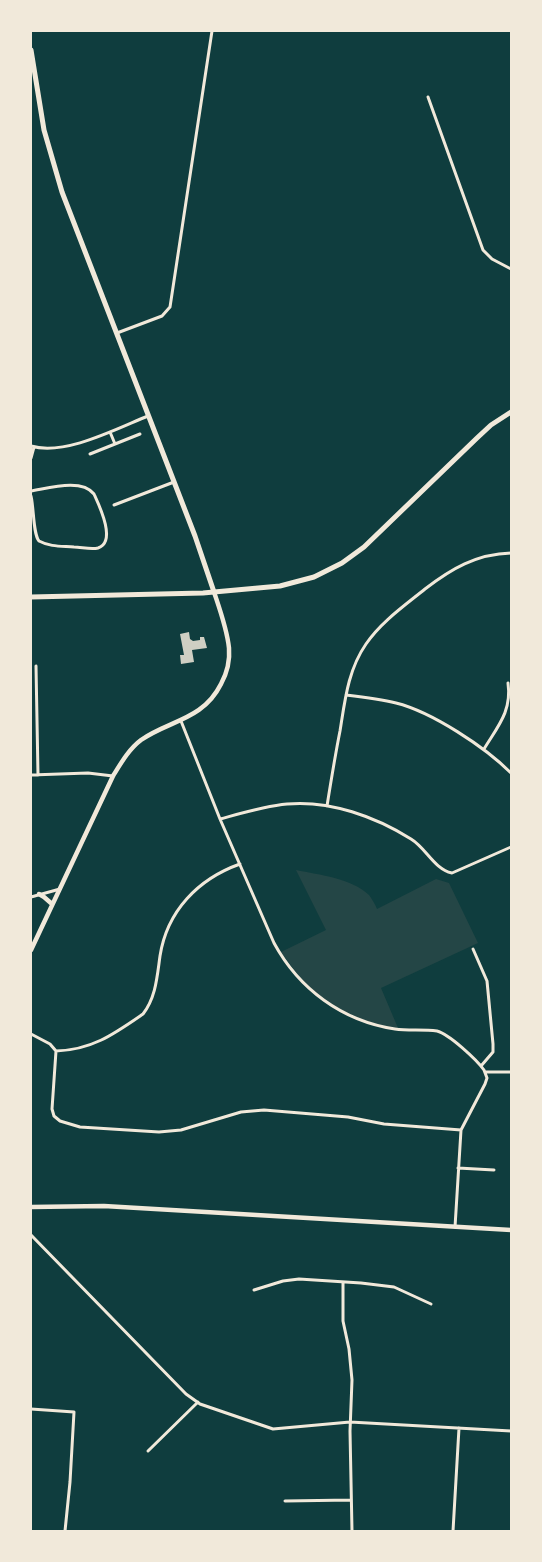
<!DOCTYPE html>
<html>
<head>
<meta charset="utf-8">
<style>
	body { margin:0 }
	#map { position:relative; width:542px; height:1562px; overflow:hidden; background:#0f3d3e; font-family:Cabin,sans-serif }
	canvas { display:block }
	.frame { position:absolute; inset:0; border:32px solid #f1e9da; pointer-events:none }
</style>
</head>
<body>
<div id="map">
<canvas width="542" height="1562"></canvas>
<div class="frame"></div>
</div>
<script>
const context = document.querySelector('canvas').getContext('2d');
context.lineJoin = 'round';
function paint(path, color) {
  context.fillStyle = color;
  context.fill(path, 'evenodd');
}
function strokePath(path, color, width, dash) {
  context.strokeStyle = color;
  context.lineWidth = width;
  context.lineCap = dash ? 'butt' : 'round';
  context.setLineDash(dash || []);
  context.stroke(path);
}
const green = new Path2D(`
	M296,870C320,875 351,878 369,895C372,899 375,904 377,909L436,879L449,883L478,943L381,988L398,1028C363,1024 326,1006 302,980C295,971 288,961 281,952L326,930Z`);
const building = new Path2D(`
	M189,632L190,639L193,641L200,640V637H204L207,648L192,650L194,662L181,664L180,655H184L180,634Z`);
const minor = new Path2D(`
	M428,97L483,250L492,259L511,269
	M117,333L162,316L170,307L212,31
	M115,444L140,434
	M31,446C65,456 116,429 148,416
	M90,454L115,444L110,432
	M31,458L34,447
	M31,491C49,488 82,478 94,494C99,505 117,542 98,548C91,550 81,547 74,547C62,546 50,547 39,541C33,534 34,508 31,496
	M114,505L174,482
	M36,666L38,775
	M346,695C363,697 380,699 396,703C432,712 485,747 511,773
	M181,721L220,819L274,943C299,989 342,1021 395,1029C408,1031 423,1029 437,1031C449,1034 477,1060 484,1070L487,1078L485,1084L461,1130L455,1227
	M484,749C498,726 512,711 508,683
	M31,775L88,773L113,776
	M327,806C331,781 335,756 340,731C345,700 348,670 366,644C381,622 404,606 425,589C451,569 476,554 511,553
	M220,819C242,813 265,806 287,804C330,800 376,817 411,839C426,848 434,869 452,873L511,847
	M31,897L60,889
	M473,949L487,981L493,1044V1052L481,1066
	M31,1034L50,1044L56,1051
	M56,1051L52,1109L54,1116L60,1121L80,1127L159,1132L181,1130L241,1112L264,1110L348,1117L384,1124L461,1130
	M56,1051C92,1050 114,1034 143,1014C156,997 157,977 160,956C167,911 198,879 240,864
	M485,1072H511
	M458,1168L494,1170
	M31,1235L186,1394L200,1404L273,1429L350,1422L511,1431
	M343,1282V1321L349,1349L352,1380L350,1431L352,1531
	M254,1290L283,1281L299,1279L361,1283L394,1287L431,1304
	M31,1409L74,1412L70,1482L65,1531
	M148,1451L198,1402
	M285,1501L351,1500
	M453,1531L459,1428`);
const tertiary = new Path2D(`
	M39,894L44,897L52,904
	M31,950L113,776C121,763 129,749 141,740C170,720 203,720 221,684C227,673 230,660 229,648C227,629 220,610 214,592
	M31,1207L104,1206L511,1230`);
const secondary = new Path2D(`
	M31,50L44,130L62,192L195,536L214,592`);
const primary = new Path2D(`
	M31,597L203,593L280,586L314,577L342,563L364,547L477,438L491,425L511,412`);
paint(green, '#244646');
paint(building, '#cfcfc3');
strokePath(minor, '#f1e9da', 3);
strokePath(tertiary, '#f1e9da', 4.5);
strokePath(secondary, '#f1e9da', 5);
strokePath(primary, '#f1e9da', 5);
</script>
</body>
</html>
